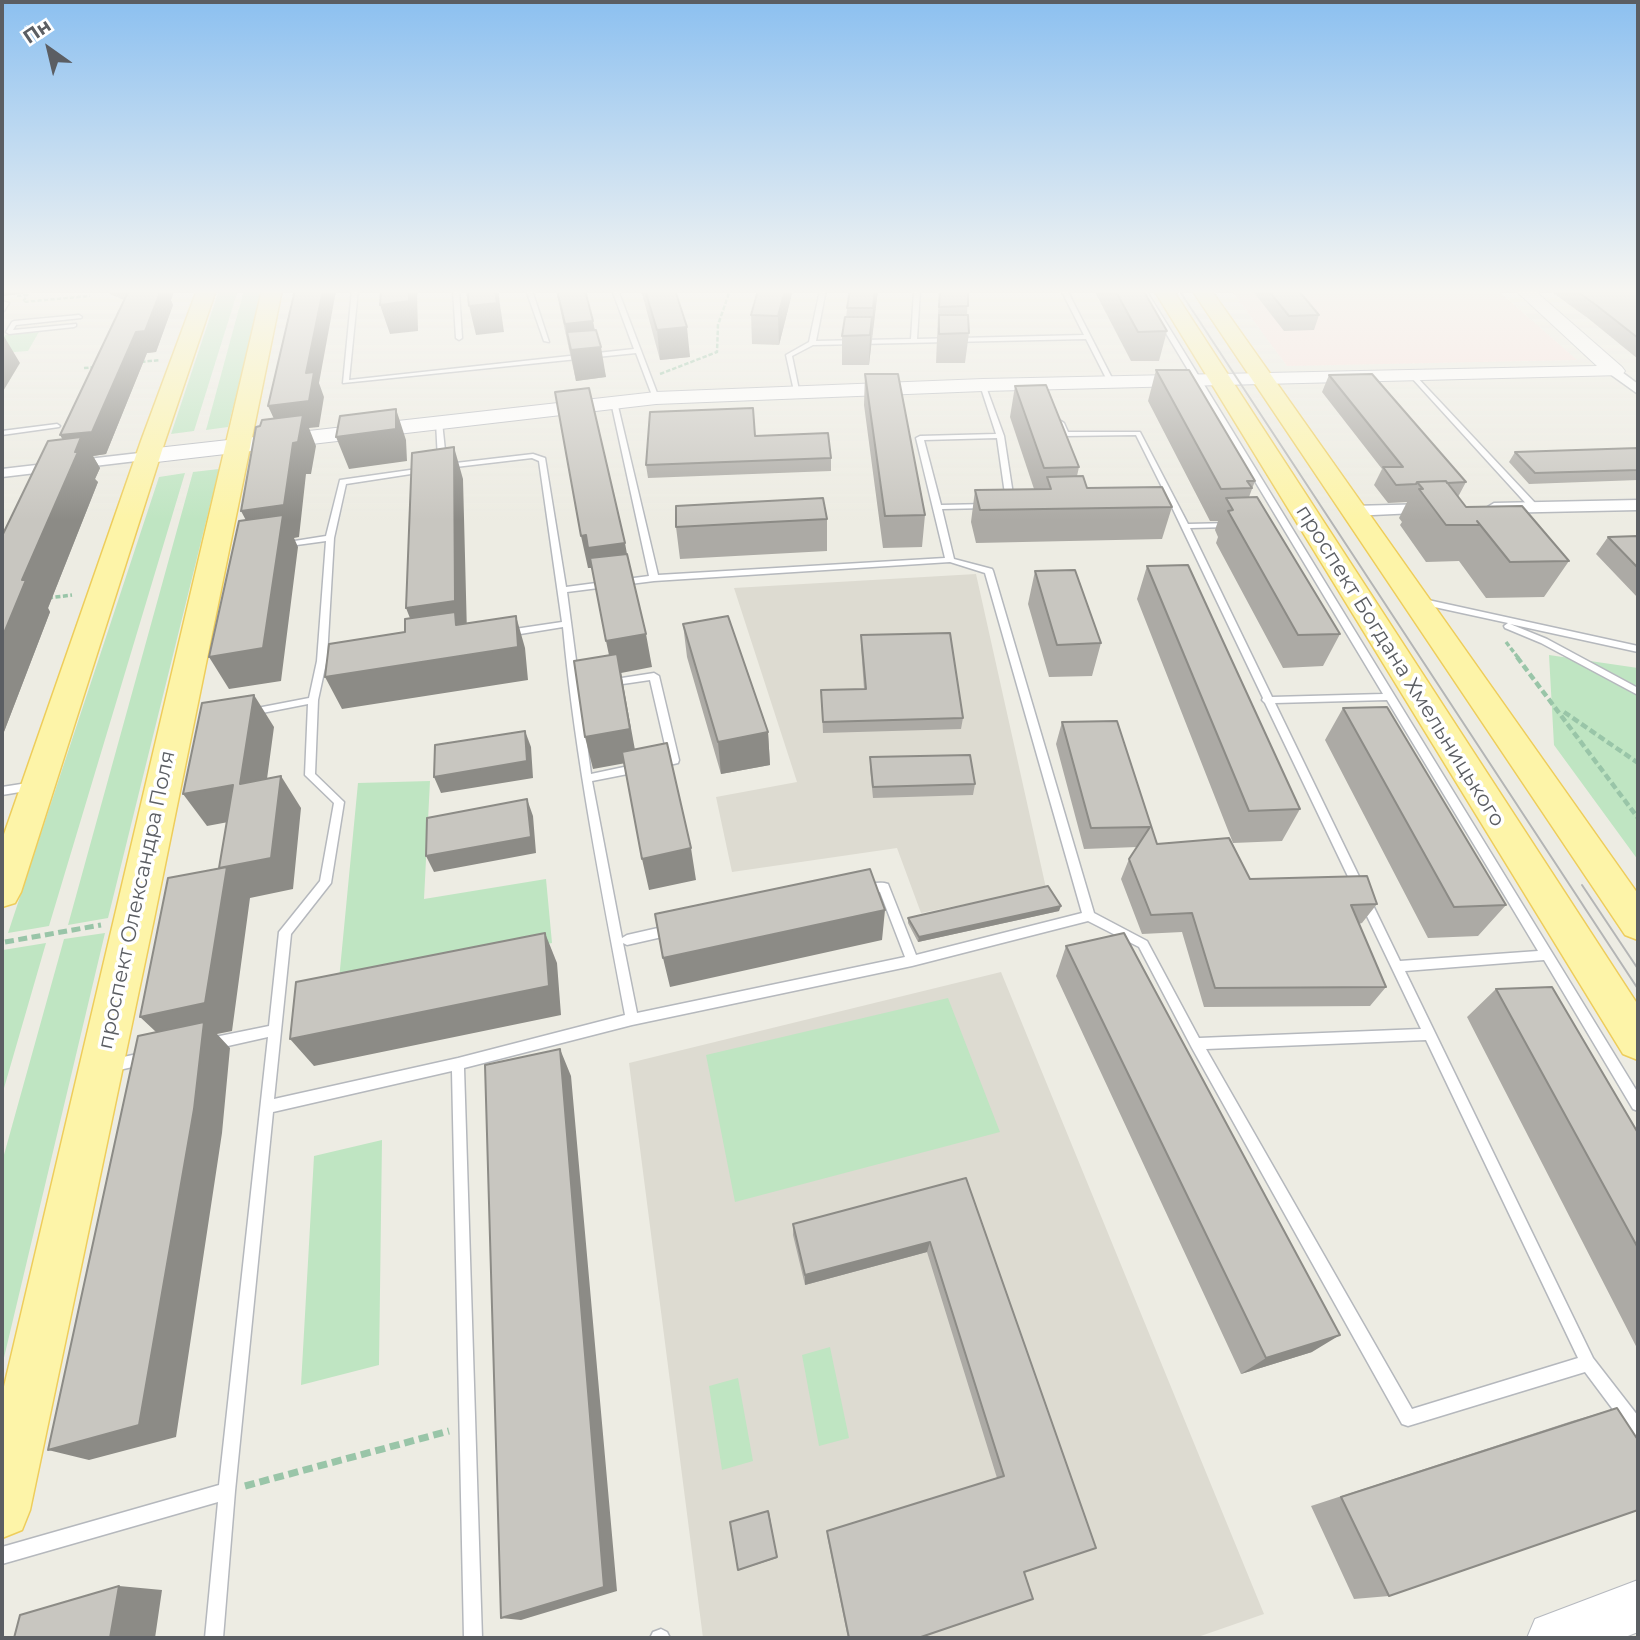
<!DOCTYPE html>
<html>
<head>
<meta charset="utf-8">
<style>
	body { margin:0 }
	#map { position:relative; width:1640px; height:1640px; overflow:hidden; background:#edece3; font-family:Montserrat,sans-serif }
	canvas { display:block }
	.frame { position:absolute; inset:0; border:4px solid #5b5e63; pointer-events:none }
	.north { position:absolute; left:14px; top:14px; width:70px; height:70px; -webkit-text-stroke:5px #fff; paint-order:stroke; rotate:326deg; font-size:19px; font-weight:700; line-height:28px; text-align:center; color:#5b5e63 }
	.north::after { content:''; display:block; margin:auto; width:24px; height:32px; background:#5b5e63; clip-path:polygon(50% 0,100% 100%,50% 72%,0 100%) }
</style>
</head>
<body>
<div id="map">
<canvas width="1640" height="1640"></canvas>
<div class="frame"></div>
<div class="north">Пн</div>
</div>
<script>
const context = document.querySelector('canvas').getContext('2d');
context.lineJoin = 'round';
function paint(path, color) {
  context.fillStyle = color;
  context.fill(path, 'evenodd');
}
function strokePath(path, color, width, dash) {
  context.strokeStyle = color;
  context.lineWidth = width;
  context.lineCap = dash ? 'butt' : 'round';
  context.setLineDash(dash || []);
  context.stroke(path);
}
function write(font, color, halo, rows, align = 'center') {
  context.font = font + ' Montserrat,sans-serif';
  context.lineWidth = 7;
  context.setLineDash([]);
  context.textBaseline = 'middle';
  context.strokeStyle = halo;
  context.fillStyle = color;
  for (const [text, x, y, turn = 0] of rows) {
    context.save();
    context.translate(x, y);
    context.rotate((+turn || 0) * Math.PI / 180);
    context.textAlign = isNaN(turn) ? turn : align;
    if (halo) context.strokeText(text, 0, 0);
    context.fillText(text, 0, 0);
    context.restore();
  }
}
const education = new Path2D(`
	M976,574L1046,888L921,913L897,848L732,872L716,797L797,782L734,588Z
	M1001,972L1264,1614L1195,1638H703L629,1063Z`);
const medical = new Path2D(`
	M1231,290H1497L1577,360L1287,366Z`);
const green = new Path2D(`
	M219,290H238L194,431L171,434Z
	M244,290H263L228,427L206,430Z
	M39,332L28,351L2,353V341L5,335Z
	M219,469L108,918L68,925L193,472Z
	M185,473L49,926L8,933L159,477Z
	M1549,655L1638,668V860L1554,745Z
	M430,781L424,899L546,879L552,943L338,990L358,783Z
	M105,933L2,1366V1162L64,939Z
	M46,943L2,1095V954L3,950Z
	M948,998L1000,1132L735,1202L706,1055Z
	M382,1140L379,1365L301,1385L314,1156Z
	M830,1347L849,1438L819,1446L802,1355Z
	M738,1378L753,1461L722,1470L709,1386Z`);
const pathFar4 = new Path2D(`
	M17,296L27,295L23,302L90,296
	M141,362L160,360
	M84,368L97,367
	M660,374L717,352L718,325L730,290`);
const pathFar3 = new Path2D(`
	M48,598L72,595
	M1506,642L1519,659`);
const pathFar2 = new Path2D(`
	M1517,657L1638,818
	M1564,712L1638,763`);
const pathFar1 = new Path2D(`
	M5,942L101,925`);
const path = new Path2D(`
	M245,1486L449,1431`);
const lane = new Path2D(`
	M352,290H358L349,380L634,349L612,290H618L659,398L656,400L653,398L636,353L343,383Z
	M453,290H459L462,338L459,340L456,338Z
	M526,290H532L549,342L544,341Z
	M820,290H826L816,341L911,339L914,290H920L917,339L1084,335L1061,290H1067L1114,382L1111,384L1108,382L1086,339L813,345L792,356L799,390L794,391L786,355L809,342Z
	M1140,290H1146L1638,1093V1111L1633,1109L1544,960L1405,971L1593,1358L1638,1416V1437L1632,1435L1585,1372L1408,1426L1402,1424L1192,1048L1139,947L1088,921L912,966L632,1025L464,1068L482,1638H464L452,1071L273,1112L235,1491L223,1638H205L218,1502L2,1564V1547L219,1485L268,1037L210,1050L206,1048L204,1044L206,1040L210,1038L269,1026L279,932L320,881L334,803L305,775L308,704L252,715L247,712L252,709L309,698L317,661L326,541L282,547L278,545L282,543L326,536L340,480L424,468L428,470L424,472L346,484L334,538L327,657L340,655L345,658L343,660L326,663L318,700L315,774L344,802L331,883L291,934L274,1099L458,1058L625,1015C601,886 575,758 563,627L508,636L504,633L508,630L562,622L539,461L532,458L447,468L443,466L447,464L533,454L545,458L566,587L649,576L611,402L614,400L617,402L658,575L945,558L916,438L920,436L996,434L980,385L985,384L1004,436L1014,501L1013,503L1006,501L997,438L924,440L941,505L988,504L992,506L988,508L942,509L954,559L992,569L993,571L1094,913L1147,941L1199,1038L1421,1029L1265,703L1262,700L1263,698L1170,503H1157L1153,501L1157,499H1168L1136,435L1065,436L1061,434L1058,423L1061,421L1064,423L1068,432H1140L1188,524L1232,523L1233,525L1229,527L1190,528L1272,697L1383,694ZM950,562L985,573L1082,913L916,955L888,884C880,881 869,884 861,887L859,890L861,893L865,895L880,892L905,957L637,1013L623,943L627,945L671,935L675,933L677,930L675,927L671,925L627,935L622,938L592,781L638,772L643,768L638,764L591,774L567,592L654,581ZM1387,700L1538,951L1400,961L1275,703ZM1426,1040L1578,1358L1412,1409L1206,1049Z
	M2,301L9,303L4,311L2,312Z
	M79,315L82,317L81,318L16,325L13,330L76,324V326L74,327L9,334L6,332L12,322L14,321Z
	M1410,374H1414L1537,505V509H1531L1410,376Z
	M439,420L442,422L446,460L442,462L438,460L436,422Z
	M57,424L60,426L59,427L2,435V431Z
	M1419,598L1638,646V652L1510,624L1547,639L1638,688V695L1541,643L1505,628L1504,626L1508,623L1416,603V599Z
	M654,673L659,676L679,760L678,763L657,768L652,764L653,761L668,758L650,680L609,686L604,683L609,680Z
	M34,782L38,783L39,786L38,789L2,795V787Z
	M146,1052L150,1054L152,1058L150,1062L146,1064L110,1072L106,1070L104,1066L106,1062L110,1060Z
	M661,1629L667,1632L670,1638H650L653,1632Z`);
const street = new Path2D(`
	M1615,367L1638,384V394L1610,374V368Z
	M148,452L155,456L153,459L2,477V469Z
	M1638,500V510L1494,513L1486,508L1494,503Z
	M1431,504L1439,509L1436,512L1352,516L1344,511L1352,506Z`);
const secondary = new Path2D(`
	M1515,290H1534L1622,367L1625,371L1622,375L983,391L656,404L148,463L140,461L137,456L140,451L148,449L656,392L983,379L1597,366Z
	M1638,1580V1632L1623,1638H1527L1535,1619Z`);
const primary = new Path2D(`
	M197,290H216L165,441L21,892L15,903L2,907V840L141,441Z
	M262,290H282L154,919L30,1510L22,1530L2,1538V1395Z
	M1154,290H1173L1638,1005V1060L1623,1054Z
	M1192,290H1211L1638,894V940L1625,935Z`);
const tram = new Path2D(`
	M1179,290L1638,989
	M1582,885L1638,969`);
const wall = new Path2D(`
	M108,290H174L171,300L173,305L156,352L147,353L106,454L93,456L100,468L95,479L98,482L48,608L50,612L2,737V536L63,439L60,435L124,300L110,294Z
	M556,290H585L606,377L576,381Z
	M641,290H675L690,357L660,360Z
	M793,290L779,345L752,344L751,315Z
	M850,290H878L869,365H842V336L846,317Z
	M939,290H968L967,315L969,333L965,363H936Z
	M1094,290H1143L1167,331L1159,361H1131Z
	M1252,290H1298L1319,315L1314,330L1284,331Z
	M1549,290H1638V359L1589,319Z
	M1156,370L1255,481L1249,497L1340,634L1323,666L1283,668L1216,543L1218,537L1215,530L1218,521H1210L1148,401Z
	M865,374L925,515L922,547L883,548L864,405Z
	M1329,375L1466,482L1458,497L1466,507L1569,561L1544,597L1486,598L1459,561L1426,562L1400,525L1402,522L1399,518L1407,502L1388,503L1374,485L1382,469L1322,392Z
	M1015,386L1079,467L1077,476L1087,488L1172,507L1162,539L976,543L971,522L975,490L1034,489L1010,417Z
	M755,436L831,458V471L648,478L646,465Z
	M1638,448V480L1529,484L1509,462L1515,452Z
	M827,519V551L680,559L676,527Z
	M1638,536V598L1596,554L1608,537Z
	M1147,566L1300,809L1282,841L1233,843L1137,599Z
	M1035,571L1101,643L1092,676L1049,677L1028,604Z
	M683,624L768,732L770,765L721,774L687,657Z
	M861,635L963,718L961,729L823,733L821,690L864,689L861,646Z
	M1343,708L1506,905L1478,936L1428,938L1325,740Z
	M1117,721L1157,844L1250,879L1377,904L1362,923L1359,924L1386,987L1370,1006L1204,1007L1182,932L1142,934L1121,879L1129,859L1137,847L1084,849L1056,744L1062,722Z
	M870,757L975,784L973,795L873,798L870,768Z
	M1059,911L918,942L908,923V918Z
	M1066,946L1312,1352L1241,1374L1056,976Z
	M1496,989L1638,1133V1350L1467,1017Z
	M966,1178L1024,1573L918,1638H848L827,1535V1531L997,1478L927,1252L805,1285L793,1235V1224Z
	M1617,1408L1389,1596L1354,1599L1311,1506L1572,1421Z`);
const shadedWall = new Path2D(`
	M2,290H49L4,296L2,299Z
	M161,290H174L171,300L173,305L156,352L147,353L106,454L93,456L100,468L95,479L98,482L48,608L50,612L2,737V638L22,580L74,458L60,435L136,332Z
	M323,290L336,291L319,383L324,397L319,427L309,428L316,446L311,474H306L299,537L294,538L298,547L281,681L229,689L209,657L258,543L241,511L293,443L280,432L268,406L306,373Z
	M409,290H417L418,331L390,334L380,305Z
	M495,290H498L504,332L476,335L469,306Z
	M785,290H793L779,345L778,316Z
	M875,290H878L872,337L873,308Z
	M872,317L871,346L869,365L870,335Z
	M593,321L598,347H601L606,377L576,381L565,324Z
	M687,327L690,357L660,360L657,330Z
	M2,333L20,363L2,393Z
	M396,409L406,440L407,461L349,469L336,437Z
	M454,447L463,479L467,634L516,616L525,648L528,680L342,709L325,677L419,641L406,608Z
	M586,535L625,543L631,576L592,568H588L581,536Z
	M646,634L652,667L621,673L637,761L593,769L585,737L613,674L606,641Z
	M254,695L274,727L262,816L240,784Z
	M525,731L531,747L533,778L441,793L434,777Z
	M768,732L770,765L721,774L718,742Z
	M281,776L301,808L293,889L250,898L232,1031L217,1034L230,1048L222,1133L176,1437L89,1460L48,1450L170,1045L140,1017L219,868Z
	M233,785L255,817L207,826L183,794Z
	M527,799L533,816L536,853L434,872L426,856Z
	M691,848L696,880L649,890L642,859Z
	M1061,906L1059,911L918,942L919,937Z
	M885,910L882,940L670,987L663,958Z
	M545,933L557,963L561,1015L314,1066L290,1039Z
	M560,1049L571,1076L617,1591L521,1620L501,1618Z
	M930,1242L927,1252L805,1285V1275Z
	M1340,1335L1312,1352L1241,1374L1266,1358Z
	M769,1512L777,1558L739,1570H738Z
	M119,1586L162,1590L155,1638H110Z`);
const building = new Path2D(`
	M129,290H161L145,331L136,332L92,432L60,435Z
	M295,290H323L306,373L314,372L309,401L268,406Z
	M381,290H409V301L380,305Z
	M467,290H495L497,303L469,306Z
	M557,290H585L593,321L565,324Z
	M645,290H675L687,327L657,330Z
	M758,290H785L778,316L751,315Z
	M850,290H875L873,308H847Z
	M940,290H968V306L939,307Z
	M1115,290H1143L1167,331L1138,332Z
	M1268,290H1298L1319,315L1289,316Z
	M1575,290H1638V338L1596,305Z
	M939,315H968L969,333L939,334Z
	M845,317H872L870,335L842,336Z
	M596,330L601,347L571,350L567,332Z
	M1156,370H1189L1255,481H1247L1252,488L1221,489Z
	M865,374H898L925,515L885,516Z
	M1372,374L1466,482L1447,483L1446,481L1417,482L1416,484L1396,485L1383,467H1403L1329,375Z
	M1046,385L1079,467L1044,468L1015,386Z
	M589,388L625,543L588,548L586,535L581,536L555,392Z
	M753,408L755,436L828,433L831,458L646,465L650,412Z
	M396,409V429L336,437L340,416Z
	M303,415L298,442L293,443L284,505L241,511L256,427L260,426L262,420Z
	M81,437L75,452H78L22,580H26L2,638V536L48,441Z
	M454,447L455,601L406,608L412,453Z
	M1638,448V470L1535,473L1515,452Z
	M1083,476L1087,488L1162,487L1172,507L980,510L975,490L1051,489L1047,477Z
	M1446,481L1466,507L1522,506L1569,561L1510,562L1477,521L1480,525H1446L1419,489H1423L1417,482Z
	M1257,497L1340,634L1298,635L1228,511L1233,510L1226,498Z
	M823,498L827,519L676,527V506Z
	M283,515L263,648L209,657L239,521Z
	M1638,536V568L1608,537Z
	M627,554L646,634L606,641L590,558Z
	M1188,565L1300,809L1249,811L1147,566Z
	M1075,570L1101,643L1057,645L1035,571Z
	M455,612L456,625L516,616L518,647L325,677L329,644L405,632V619Z
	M728,616L768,732L718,742L683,624Z
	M950,633L963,718L823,722L821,690L866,689L861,635Z
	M617,654L630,729L585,737L574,661Z
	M254,695L240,784L281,776L271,858L219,868L233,785L183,794L202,703Z
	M1387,707L1506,905L1454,907L1343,708Z
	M1117,721L1157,844L1229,838L1250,879L1367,876L1377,904L1351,905L1386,987L1215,988L1192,913L1151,915L1129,859L1150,827L1091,828L1062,722Z
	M525,731L527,761L434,777L435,745Z
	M667,743L691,848L642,859L622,752Z
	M970,755L975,784L873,787L870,757Z
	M527,799L531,837L426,856L427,818Z
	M227,867L205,1003L140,1017L168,878Z
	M870,869L885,910L663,958L655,914Z
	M1048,886L1061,906L919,937L908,918Z
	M545,933L549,986L290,1039L296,982Z
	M1124,933L1340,1335L1266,1358L1066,946Z
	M1552,987L1638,1133V1248L1496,989Z
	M204,1022L194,1109L139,1425L48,1450L138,1036Z
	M560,1049L604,1587L501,1618L485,1065Z
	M966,1178L1096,1548L1024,1572L1033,1599L918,1638H849L827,1531L1004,1476L930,1242L805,1275L793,1224Z
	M1617,1408L1638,1440V1510L1389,1596L1341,1497Z
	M768,1511L777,1557L738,1570L730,1522Z
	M119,1586L110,1638H14L20,1615Z`);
const streetNames = [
	["проспект Богдана Хмельницького",1400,666,58],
	["проспект Олександра Поля",137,900,-78]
];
paint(education, '#dddbd1');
paint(medical, '#fbe3df');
paint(green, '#bfe5c2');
strokePath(lane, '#b5b8bd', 3);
strokePath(street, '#b5b8bd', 3);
strokePath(secondary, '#b6b9bf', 2);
strokePath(primary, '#eecd5b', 3);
strokePath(pathFar4, '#99c5a8', 2.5, [4.5, 2]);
strokePath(pathFar3, '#99c5a8', 3.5, [5, 2.5]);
strokePath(pathFar2, '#99c5a8', 4.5, [7, 3.5]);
strokePath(pathFar1, '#99c5a8', 5, [9, 4.5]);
strokePath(path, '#99c5a8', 7, [10, 5]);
paint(lane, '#fff');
paint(street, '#fff');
paint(secondary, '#fff');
paint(primary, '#fdf4a8');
strokePath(tram, '#b4b5b5', 2);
paint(wall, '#acaaa5');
paint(shadedWall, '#8c8b86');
paint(building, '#c8c6c0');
strokePath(building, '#8c8b86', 2);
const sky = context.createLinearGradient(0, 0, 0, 520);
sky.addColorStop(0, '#8cc0f0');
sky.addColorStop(0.56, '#f7f6f2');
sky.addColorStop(1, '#f7f6f200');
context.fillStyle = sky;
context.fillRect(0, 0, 1640, 520);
write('21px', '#5b5e63', '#fff', streetNames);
</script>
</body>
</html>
